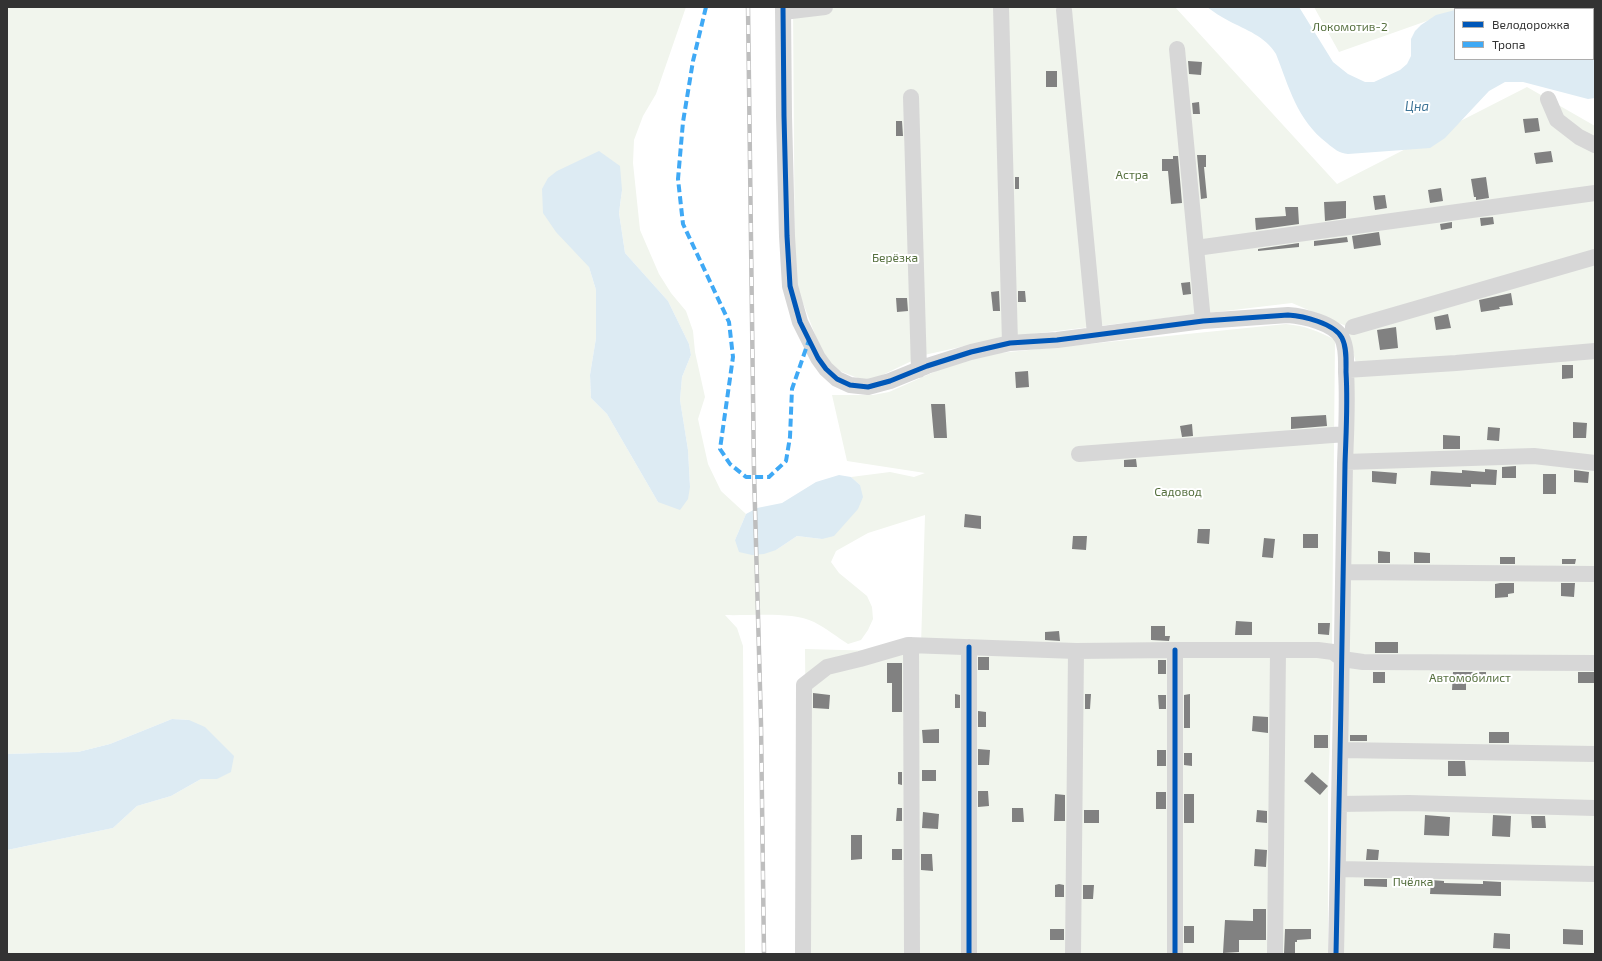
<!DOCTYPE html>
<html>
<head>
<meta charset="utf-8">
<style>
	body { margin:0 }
	#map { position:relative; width:1602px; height:961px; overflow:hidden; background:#fff; font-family:"Exo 2",sans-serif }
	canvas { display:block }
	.frame { position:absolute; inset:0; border:8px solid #333; pointer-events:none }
	.legend { position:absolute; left:1454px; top:8px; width:140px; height:52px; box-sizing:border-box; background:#fff; border:1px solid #adadad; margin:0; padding:5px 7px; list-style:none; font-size:12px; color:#333 }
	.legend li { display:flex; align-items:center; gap:8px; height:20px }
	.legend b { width:20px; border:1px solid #adadad }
</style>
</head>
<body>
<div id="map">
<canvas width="1602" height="961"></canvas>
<div class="frame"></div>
<ul class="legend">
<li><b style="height:5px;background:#0057b8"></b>Велодорожка</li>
<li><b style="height:5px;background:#3fa9f5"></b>Тропа</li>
</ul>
</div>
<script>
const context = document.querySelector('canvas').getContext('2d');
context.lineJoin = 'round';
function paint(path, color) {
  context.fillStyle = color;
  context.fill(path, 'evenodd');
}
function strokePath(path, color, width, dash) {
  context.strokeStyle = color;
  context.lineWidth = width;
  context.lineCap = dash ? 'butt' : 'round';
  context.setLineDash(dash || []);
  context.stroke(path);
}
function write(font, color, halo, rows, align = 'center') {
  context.font = font + ' "Exo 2",sans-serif';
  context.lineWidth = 4;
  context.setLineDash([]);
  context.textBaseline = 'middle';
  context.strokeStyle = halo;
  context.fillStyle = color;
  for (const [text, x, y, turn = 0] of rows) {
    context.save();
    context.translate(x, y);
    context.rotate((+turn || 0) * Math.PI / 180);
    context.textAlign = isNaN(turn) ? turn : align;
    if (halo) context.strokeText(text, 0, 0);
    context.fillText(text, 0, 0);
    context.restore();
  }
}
const green = new Path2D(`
	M7,7H686L656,94L643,116L634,140L633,163L640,230L659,274L671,293L686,311L693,331L695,352L705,397L698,419L708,464L721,491L746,514L735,540L776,550L797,536L822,539L860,485L851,477L890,472L914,477L925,473L847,461L832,395H873L889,392L970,356L1286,324C1306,326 1318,331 1335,340L1332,649L921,645L925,515L868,533L836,551L831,562L839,573L867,596L872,607L873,619L868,630L861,640L848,644C837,637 826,628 814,622C792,611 750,616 725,615L737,628L743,646L745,954H7V850L113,828L137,806L171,796L201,779H217L189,720L172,719L110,744L78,752L7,754ZM622,190L619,213L625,253L668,301L689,344L691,355L682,377L680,400L688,450L690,487L658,502L607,414L591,398L590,375L596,338V290L589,267Z
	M793,7H1175L1337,184L1527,87L1595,126V346L1356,363L1346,326L1292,303L1006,337L924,355L868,382L827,366L795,282Z
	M1314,7H1467L1455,9V11L1339,52Z
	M1595,355V805L1340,803L1349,367Z
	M805,649L919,652L1333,658L1328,795V954H808Z
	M1341,808L1595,815V954H1341Z`);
const water = new Path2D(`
	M1207,7H1299L1333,62L1348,74L1365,82H1374L1400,70L1407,64L1411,56V39L1415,31L1421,25L1436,15L1455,10V59H1593V9H1459L1466,7H1595V98L1588,99L1523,82H1505L1489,91L1445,138L1430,148L1348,154C1339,153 1334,149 1327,143C1297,120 1289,87 1276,54C1265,36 1246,30 1229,21C1221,17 1214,12 1207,7Z
	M599,151L620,166L622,190L619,213L625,253L668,301L689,344L691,355L682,377L680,400L688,450L690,487L688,499L680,510L658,502L607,414L591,398L590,375L596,338V290L589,267L556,232L543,213L542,189L548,178L557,171Z
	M839,475L851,477L860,485L863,497L858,509L834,536L822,539L797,536L776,550L764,554L752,555L739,552L735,540L746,514L757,508L782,503L816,482Z
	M172,719L189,720L205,727L234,756L231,772L217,779H201L171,796L137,806L113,828L7,850V754L78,752L110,744Z`);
const building = new Path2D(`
	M1188,61L1202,62L1201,75L1189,74Z
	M1046,71H1057V87H1046Z
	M1199,102L1200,114H1193L1192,103Z
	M1538,118L1540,131L1525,133L1523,119Z
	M896,121H902L903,136H896Z
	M1551,151L1553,162L1536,164L1534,153Z
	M1197,155H1206V167H1204L1207,198L1201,199Z
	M1173,156H1178L1182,203L1171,204L1168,171H1162V159H1173Z
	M1015,177H1019V189H1015Z
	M1486,177L1489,198L1476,200V197H1474L1471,179Z
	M1441,188L1443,201L1430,203L1428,190Z
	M1385,195L1387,208L1375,210L1373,196Z
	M1346,201V218L1325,221L1324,202Z
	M1285,207H1298L1299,224L1256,230L1255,218L1286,216Z
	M1493,217L1494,224L1481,226L1480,218Z
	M1452,222V228L1441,230L1440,224Z
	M1379,232L1381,245L1354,249L1352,236Z
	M1347,237L1348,242L1314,246V241Z
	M1299,243V247L1258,251V249Z
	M1190,282L1191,294L1183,295L1181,283Z
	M999,291L1000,311H993L991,292Z
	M1018,291H1025L1026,302H1018Z
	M1511,293L1513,305L1499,307L1500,309L1481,312L1479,300Z
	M896,298H907L908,311L897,312Z
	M1448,314L1451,328L1436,330L1434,317Z
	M1396,327L1398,348L1380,350L1377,330Z
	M1562,365H1573V378L1562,379Z
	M1028,371L1029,387L1016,388L1015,372Z
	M931,404H945L947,438H934Z
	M1326,415L1327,426L1291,429V417Z
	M1573,422L1587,423L1586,438H1573Z
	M1192,424L1193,436L1182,437L1180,426Z
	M1488,427L1500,428L1499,441L1487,440Z
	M1443,435L1460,436V449H1443Z
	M1136,459L1137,467H1124V460Z
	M1516,466V478H1502V467Z
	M1485,469L1497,470L1496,485L1471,484V487L1430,485L1431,471L1462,473V470L1485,472Z
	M1574,470L1589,472L1588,483L1574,482Z
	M1372,471L1397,473L1396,484L1372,482Z
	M1543,474H1556V494H1543Z
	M965,514L981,516V529L964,527Z
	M1198,529H1210L1209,544L1197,543Z
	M1303,534H1318V548H1303Z
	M1073,536H1087L1086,550L1072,549Z
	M1264,538L1275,539L1273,558L1262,557Z
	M1378,551L1390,552V563H1378Z
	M1414,552L1430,553V563H1414Z
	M1500,557H1515V564H1500Z
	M1562,559H1576L1575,564H1562Z
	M1500,583H1514V593L1508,594V597L1495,598V584Z
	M1561,583H1575L1574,597L1561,596Z
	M1236,621L1252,622V635H1235Z
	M1318,623H1330L1329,635L1318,634Z
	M1151,626H1165V636H1170L1169,641L1151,640Z
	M1059,631L1060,641L1045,640V632Z
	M1375,642H1398V653H1375Z
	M978,657H989V670H978Z
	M1158,660H1166V674H1158Z
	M887,663H902V712H892V683H887Z
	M1373,672H1385V683H1373Z
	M1453,672H1486V683L1466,682V690H1452Z
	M1578,672H1594V683H1578Z
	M813,693L830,695L829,709L813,708Z
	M955,694L960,695V708H955Z
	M1085,694H1091L1090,709H1085Z
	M1190,694V728H1184V695Z
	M1158,695H1166V709H1159Z
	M978,711L986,712V727H978Z
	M1253,716L1268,717V733L1252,731Z
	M939,729V743H923L922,730Z
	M1489,732H1509V743H1489Z
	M1314,735H1328V748H1314Z
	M1350,735H1367V741H1350Z
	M978,749L990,750L989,765H978Z
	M1157,750H1166V766H1157Z
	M1184,753H1192V766L1184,765Z
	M1448,761H1465L1466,776H1448Z
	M922,770H936V781H922Z
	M898,772H902V785L898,784Z
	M1312,772L1328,786L1320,795L1304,781Z
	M978,791H988L989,806L978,807Z
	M1156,792H1166V809H1156Z
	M1055,794L1065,795V821H1054Z
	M1184,794H1194V823H1184Z
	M897,808H902V821H896Z
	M1012,808H1023L1024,822H1012Z
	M1084,810H1099V823H1084Z
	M1257,810L1267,811V823L1256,822Z
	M923,812L939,814L938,829L922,828Z
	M1425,815L1450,817L1449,836L1424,835Z
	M1493,815L1511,816L1510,837L1492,836Z
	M1531,816H1545L1546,828H1532Z
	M851,835H862V859L851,860Z
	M892,849H902V860H892Z
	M1255,849L1267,850L1266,867L1254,866Z
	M1367,849L1379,850L1378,860H1366Z
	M921,854H932L933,871L921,870Z
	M1364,879H1387V887L1364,886Z
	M1431,880L1444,881V883L1483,884V881L1501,882V896L1430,894Z
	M1059,884L1064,885V897H1055V885Z
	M1083,885H1094L1093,899H1083Z
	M1253,909H1266V940H1239V952L1223,953L1225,920L1253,921Z
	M1184,926H1194V943H1184Z
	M1050,929H1064V940H1050Z
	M1285,929H1311V939L1297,940V942H1295V954H1284Z
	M1563,929L1583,930V945L1563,944Z
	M1494,933L1510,934V949L1493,948Z`);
const minor = new Path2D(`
	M783,7L784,116L787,236L790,286L800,322L818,358L826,369L837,379L850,385L868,387L890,381L927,366L971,352L1010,343L1057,340L1203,321L1288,315C1303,316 1334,323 1342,338C1347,348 1346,361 1346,372C1348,403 1346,433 1345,464C1343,627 1339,791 1336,954
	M1001,7L1010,343
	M1064,10L1095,334
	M783,12L825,7
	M1177,49L1203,321
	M911,97L919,370
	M1548,99L1557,120L1579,137L1595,145
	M1196,248L1595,193
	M1353,327L1595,257
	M1346,370L1456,363L1595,351
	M1079,454L1346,434
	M1345,462L1534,456L1595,463
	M1345,572L1595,574
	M911,645L912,954
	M1340,750L1595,754
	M1339,804L1409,803L1595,808
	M1338,869L1595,874
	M803,954L804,685L827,667L860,659L908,645L1076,651L1175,650H1318L1333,652L1342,659L1363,662L1595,663
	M969,954V647
	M1073,954L1076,651
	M1175,954V650
	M1275,954L1278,650`);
const rail = new Path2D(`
	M748,7L754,472L761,724L764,954`);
const quiet = new Path2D(`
	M706,7L693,61L683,122L678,179L683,224L729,322L733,357L720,449L730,464L746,477H769L786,461L790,437L792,389L809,340`);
const cycleway = new Path2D(`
	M783,7L784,116L787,236L790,286L800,322L818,358L826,369L837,379L850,385L868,387L890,381L927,366L971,352L1010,343L1057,340L1203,321L1288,315C1303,316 1334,323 1342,338C1347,348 1346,361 1346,372C1348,403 1346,433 1345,464C1343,627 1339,791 1336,954
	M969,954V647
	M1175,954V650`);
const parkNames = [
	["Локомотив-2",1350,27],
	["Астра",1132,175],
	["Берёзка",895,258],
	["Садовод",1178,492],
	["Автомобилист",1470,678],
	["Пчёлка",1413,882]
];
const waterNames = [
	["Цна",1417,107]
];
paint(green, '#f1f5ed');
paint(water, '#ddebf3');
paint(building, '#818181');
strokePath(minor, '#d7d7d7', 16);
strokePath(rail, '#bebebe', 4.5);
strokePath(rail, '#fff', 3, [9]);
strokePath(quiet, '#3fa9f5', 4, [8, 4]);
strokePath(cycleway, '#0057b8', 5);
write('12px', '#56703f', '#fff', parkNames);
write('italic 13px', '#3f7597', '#fff', waterNames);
</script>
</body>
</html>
